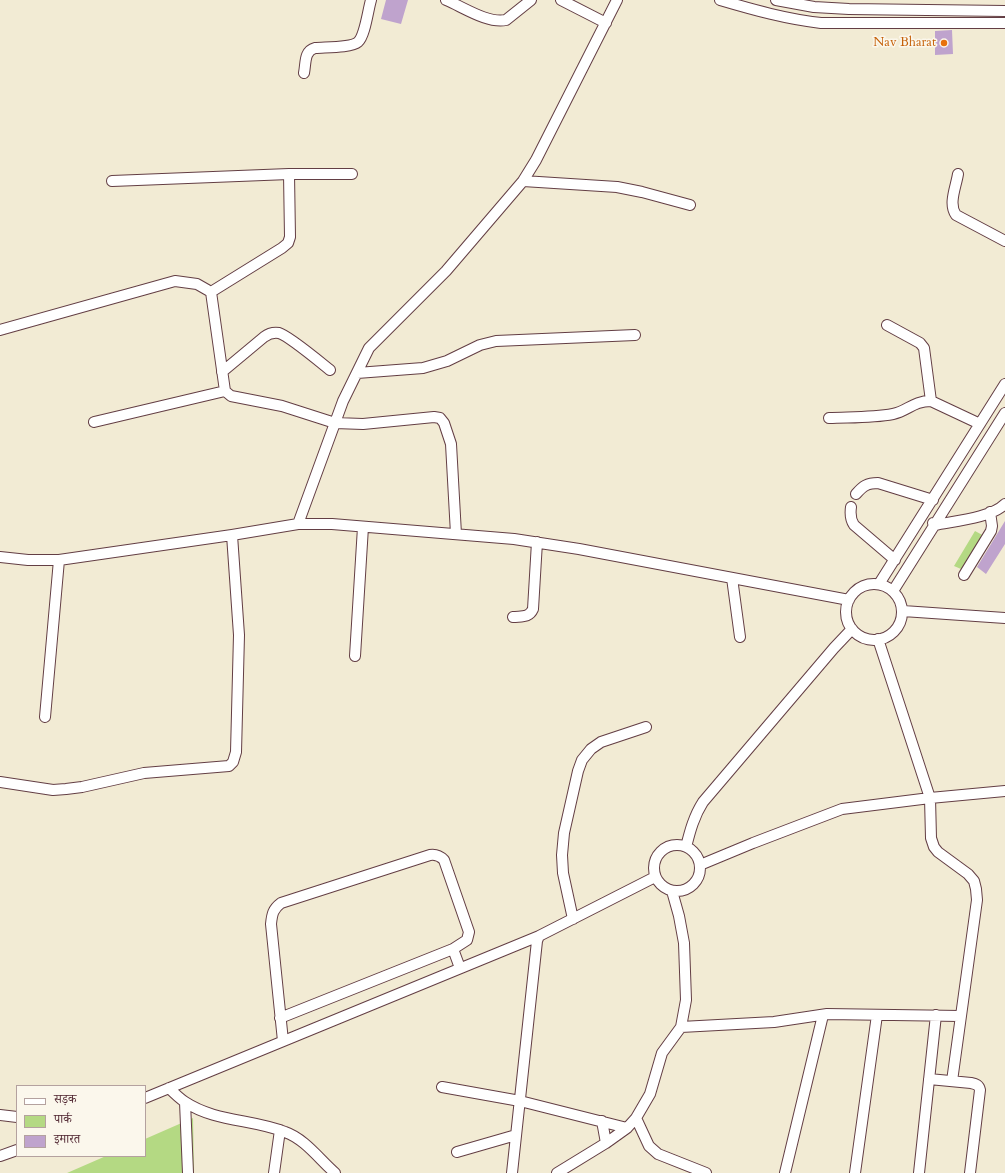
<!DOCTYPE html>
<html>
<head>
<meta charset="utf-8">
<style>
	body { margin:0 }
	#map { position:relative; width:1005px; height:1173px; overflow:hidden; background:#f2ebd4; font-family:Cardo,"Noto Serif Devanagari",serif }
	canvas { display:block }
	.legend { position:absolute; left:16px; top:1085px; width:130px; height:72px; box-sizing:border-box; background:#fbf7ec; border:1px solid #b4a19f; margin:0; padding:5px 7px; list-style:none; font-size:12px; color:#4a1f2b }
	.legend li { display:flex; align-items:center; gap:8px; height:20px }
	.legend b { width:20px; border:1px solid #b4a19f }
</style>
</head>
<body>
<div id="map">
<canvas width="1005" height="1173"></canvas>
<ul class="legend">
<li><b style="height:5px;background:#fff"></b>सड़क</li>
<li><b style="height:11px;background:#b4d983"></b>पार्क</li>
<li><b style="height:11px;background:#bfa3cd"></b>इमारत</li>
</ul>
</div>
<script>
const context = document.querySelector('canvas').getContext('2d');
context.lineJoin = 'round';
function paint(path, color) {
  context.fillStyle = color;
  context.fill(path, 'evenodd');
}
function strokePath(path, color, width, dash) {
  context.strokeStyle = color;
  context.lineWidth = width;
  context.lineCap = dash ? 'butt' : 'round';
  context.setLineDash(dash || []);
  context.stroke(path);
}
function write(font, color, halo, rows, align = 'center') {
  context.font = font + ' Cardo,serif';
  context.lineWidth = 3;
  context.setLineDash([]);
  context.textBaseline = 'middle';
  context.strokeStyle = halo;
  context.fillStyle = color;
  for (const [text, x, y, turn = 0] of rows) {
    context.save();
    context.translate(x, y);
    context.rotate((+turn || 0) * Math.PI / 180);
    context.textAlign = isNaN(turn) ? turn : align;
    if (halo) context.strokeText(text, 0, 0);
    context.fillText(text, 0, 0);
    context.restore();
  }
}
const green = new Path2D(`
	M975,531L988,538L968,572L954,566Z
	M193,1118L194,1173H67L106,1156H145V1139Z`);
const building = new Path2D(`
	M386,0H408L401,24L381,19Z
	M952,30L953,54L935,55V31Z
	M1005,521V544L986,574L977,567Z`);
const minor = new Path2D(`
	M446,0C463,7 488,24 506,20L531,0
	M561,0L606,23
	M720,0C754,10 786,19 821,23H1005
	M776,0L814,7L849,9L1005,11
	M304,73C306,63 304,51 315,48C324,47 351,48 358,42C365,36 368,10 371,0
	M289,174H352
	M958,174C956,187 948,204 956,215L1005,241
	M112,181L289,174L290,237L288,243L282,248L211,292L225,391L231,396L282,406L335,423L363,424L434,417L440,418L444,423L451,444L456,534
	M523,181L617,187L642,192L690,205
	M887,325L920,343L924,348L931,401
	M0,330L175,281L197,284L211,292
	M222,372L264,337C268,334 273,332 279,333C289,336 320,362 330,370
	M357,373L423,368L447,361L480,345L496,341L635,335
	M829,418C850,417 872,418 893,414C908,411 913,401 931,401L980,424
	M94,422L225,391
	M856,494C863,486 867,483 878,483L933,500
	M851,507C850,514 850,519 854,525L895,560
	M933,523L935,525C955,521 991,518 1005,504
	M298,524L343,401L369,348L446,271L523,181L536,160L617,0
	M0,557L28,560H59L232,535L298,524H332L514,539L579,549L849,600
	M964,575L991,531L992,526L990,512
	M732,578L740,637
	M879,584L1005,384
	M846 612a28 28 0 1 1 56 0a28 28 0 1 1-56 0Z
	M893,591L1005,413
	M903,611L1005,618
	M513,617C522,616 529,618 533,609L537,542
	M878,639L930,798L931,838L934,847L938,852L968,874L974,881L976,889L977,900L952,1081
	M355,656L363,527
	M45,717L59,560
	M0,782L53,790L66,789L82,787L144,773L229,766L233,762L236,752L239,635L232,535
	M654 868a23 23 0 1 1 46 0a23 23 0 1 1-46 0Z
	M686,847C690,831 694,816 703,802L834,648L852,629
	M700,865L753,843L842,809L930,798L1005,791
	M573,919L563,873L562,855L564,833L578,771L582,760L591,749L601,742L646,727
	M280,1018L453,949
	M681,1027L774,1022L827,1014L960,1016
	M283,1041L271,924C272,914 273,909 281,903L430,855C436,854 440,856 444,860L469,932L467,940L453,949L460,968
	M929,1079L971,1083C976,1084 979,1085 980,1090L970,1173
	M442,1087L520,1101L627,1128
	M169,1088C174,1093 179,1098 185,1102C215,1122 253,1119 285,1132C305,1139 319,1159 335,1173
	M145,1098L539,936L655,877
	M185,1102L188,1173
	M0,1115L17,1117
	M636,1118L649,1146L658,1154L706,1173
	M602,1121L606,1143
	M457,1152L516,1135
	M0,1156L17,1150
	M274,1173L280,1130
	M512,1173L537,941L539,936
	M557,1173L606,1143L627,1128L636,1118L650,1094L662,1053L681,1027L686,1000L684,943L679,916L672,891
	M785,1173L823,1015
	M855,1173L877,1015
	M919,1173L936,1015`);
const markers = [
	[944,43,4,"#e8710a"]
];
const foodNames = [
	["Nav Bharat",936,43]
];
paint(green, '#b4d983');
paint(building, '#bfa3cd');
strokePath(minor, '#633e44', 12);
strokePath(minor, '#fff', 10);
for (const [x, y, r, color] of markers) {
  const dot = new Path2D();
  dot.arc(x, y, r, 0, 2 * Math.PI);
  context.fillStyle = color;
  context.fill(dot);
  strokePath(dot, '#fbf7ec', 1.5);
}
write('13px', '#c56008', '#fbf7ec', foodNames, 'right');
</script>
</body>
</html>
